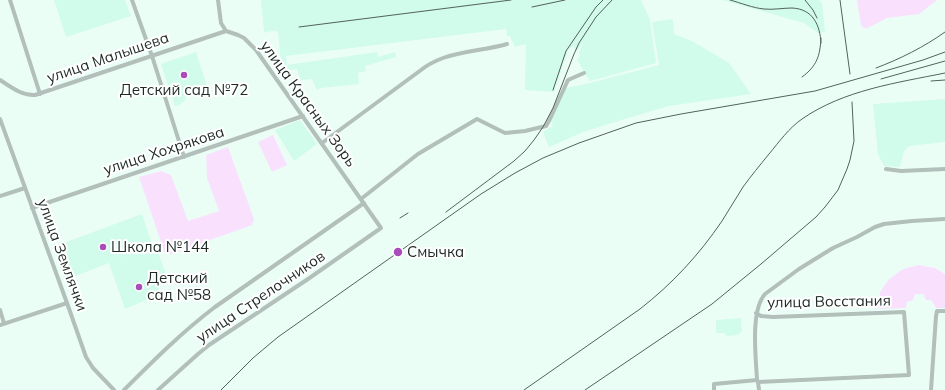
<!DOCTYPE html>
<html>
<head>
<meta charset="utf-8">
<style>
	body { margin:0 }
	canvas { display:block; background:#ebfef6 }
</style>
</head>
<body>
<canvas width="945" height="390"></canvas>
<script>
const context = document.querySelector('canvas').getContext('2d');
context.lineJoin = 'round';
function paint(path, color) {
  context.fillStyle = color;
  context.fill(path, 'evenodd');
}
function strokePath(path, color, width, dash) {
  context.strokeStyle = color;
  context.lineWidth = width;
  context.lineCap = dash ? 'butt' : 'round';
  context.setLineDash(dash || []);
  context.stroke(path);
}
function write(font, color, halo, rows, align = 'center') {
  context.font = font + ' Mulish,sans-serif';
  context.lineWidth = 4;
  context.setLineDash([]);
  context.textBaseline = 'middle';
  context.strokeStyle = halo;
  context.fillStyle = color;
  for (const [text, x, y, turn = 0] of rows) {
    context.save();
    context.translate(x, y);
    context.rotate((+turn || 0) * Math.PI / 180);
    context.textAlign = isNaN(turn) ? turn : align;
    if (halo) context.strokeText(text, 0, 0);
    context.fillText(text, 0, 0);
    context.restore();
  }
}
const built = new Path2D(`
	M54,0H125L131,16L66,37Z
	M261,0H641L650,20L656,63L590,81L577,60L580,56L579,52L585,39L577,52L573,46L568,50L554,92L525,90L526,44L515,47L510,36H507L506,29L286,56L287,65L377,52L378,57L395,52L396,57L365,66L366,71L358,73L359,84L321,88L317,90L312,79L301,80L298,73L297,69L282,71L278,32L276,31L264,32Z
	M722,0H819L822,3L825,32L818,33L804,23Z
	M673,19L674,34L692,41L729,63L751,94L669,106L625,119L583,132L549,147L543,132L553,126L551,120L566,88L590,83L659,65L652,22Z
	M196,52L207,86L190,92L191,95L185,98V101L181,103L180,105L175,106L161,64Z
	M945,99V142L909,146L904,151L900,167L884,166L878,154L873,104Z
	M300,120L317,144L294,161L275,130Z
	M142,214L153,247L118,260L156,247L167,277L153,297L125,309L109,263L65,280L53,247Z
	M741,318L742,331L738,335L726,336L725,333H716V320Z`);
const green = new Path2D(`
	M858,0H937L919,14L887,18L868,28H864L862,27L861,25L857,1Z
	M273,135L287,165L272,172L258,142Z
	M228,147L254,219L252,225L171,254L164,251L139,177L161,171L171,175L188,221L219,211L207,178L206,155Z
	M919,265L935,268L945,274V308H936L931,300H926L923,294H915L913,300L907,302L906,308L878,309L880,292L889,279L903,269Z`);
const minor = new Path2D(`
	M10,0L40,94
	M132,0L152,56L184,157
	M0,80C11,87 22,96 35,95L226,31
	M0,119L67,303L86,357L93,368L114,390
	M322,143L421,70C427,65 435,61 443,58C463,51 486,50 507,44
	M886,169L901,171L945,169
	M0,196L25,188
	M361,199L418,154L477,119L505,133L525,131L546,126L549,121L568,80L584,73
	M32,208C122,177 213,147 303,116
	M0,310L4,323
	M0,325L67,303
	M757,380C756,358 750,311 765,294L799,269L833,248L857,237L875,227L884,224L912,221L945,219
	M758,382L759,390
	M124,390C153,361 182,332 215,307L364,203
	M158,390L198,354L209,345L308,279L381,228L256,50L244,38L238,35L226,31L221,23L218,0
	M714,390V384L757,380L758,382L909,375L904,312L773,317L761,316L756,313
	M931,390L936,316L937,311H945`);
const rail = new Path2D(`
	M730,0C741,3 753,8 764,9C773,10 783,8 792,8C813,9 820,25 821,43
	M805,0L813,10L817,18
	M840,0L850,74
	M532,7L565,0
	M299,27L511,0
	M876,68C900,59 924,47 945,32
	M802,77C817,66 820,56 821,38
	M881,79L945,61
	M931,81L945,80
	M553,90L566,51L596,7L603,0
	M446,212L514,161L525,151L534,140L543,127L553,108L574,54L579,43L596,17L612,0
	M400,218L408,213
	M221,390L253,358L278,337L481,194L515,173L543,158L579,143L616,130L636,123L681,114L815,91L923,60L945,52
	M524,390L640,309C672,284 699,255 722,221C729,210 736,198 743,187C751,176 760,165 769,154C779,142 789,128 802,119C844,90 896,83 945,73
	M585,390L712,304L761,264L816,217L825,207L838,190L847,169L850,160L854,141L852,102`);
const markers = [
	[184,75,4,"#a84db9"],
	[103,247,4,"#a84db9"],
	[398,252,5,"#a84db9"],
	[139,287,4,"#a84db9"]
];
const streetNames = [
	["улица Малышева",108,58,-19],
	["улица Красных Зорь",308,104,54],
	["улица Хохрякова",164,151,-18],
	["улица Землячки",62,255,70],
	["улица Стрелочников",261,297,-34],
	["улица Восстания",829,302,-1]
];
const poiNames = [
	["Детский сад №72",184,90,"center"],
	["Школа №144",111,247],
	["Смычка",407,252],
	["Детский",147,278],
	["сад №58",147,295]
];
paint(built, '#d1fbea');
paint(green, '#f9e1fe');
strokePath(minor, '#b2bfba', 4);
strokePath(rail, '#54615c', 1);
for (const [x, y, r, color] of markers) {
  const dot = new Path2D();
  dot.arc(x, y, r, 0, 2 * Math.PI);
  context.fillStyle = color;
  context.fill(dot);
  strokePath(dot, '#fff', 1.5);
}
write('15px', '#1d2924', '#fff', streetNames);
write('15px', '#1d2924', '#fff', poiNames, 'left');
</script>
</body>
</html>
